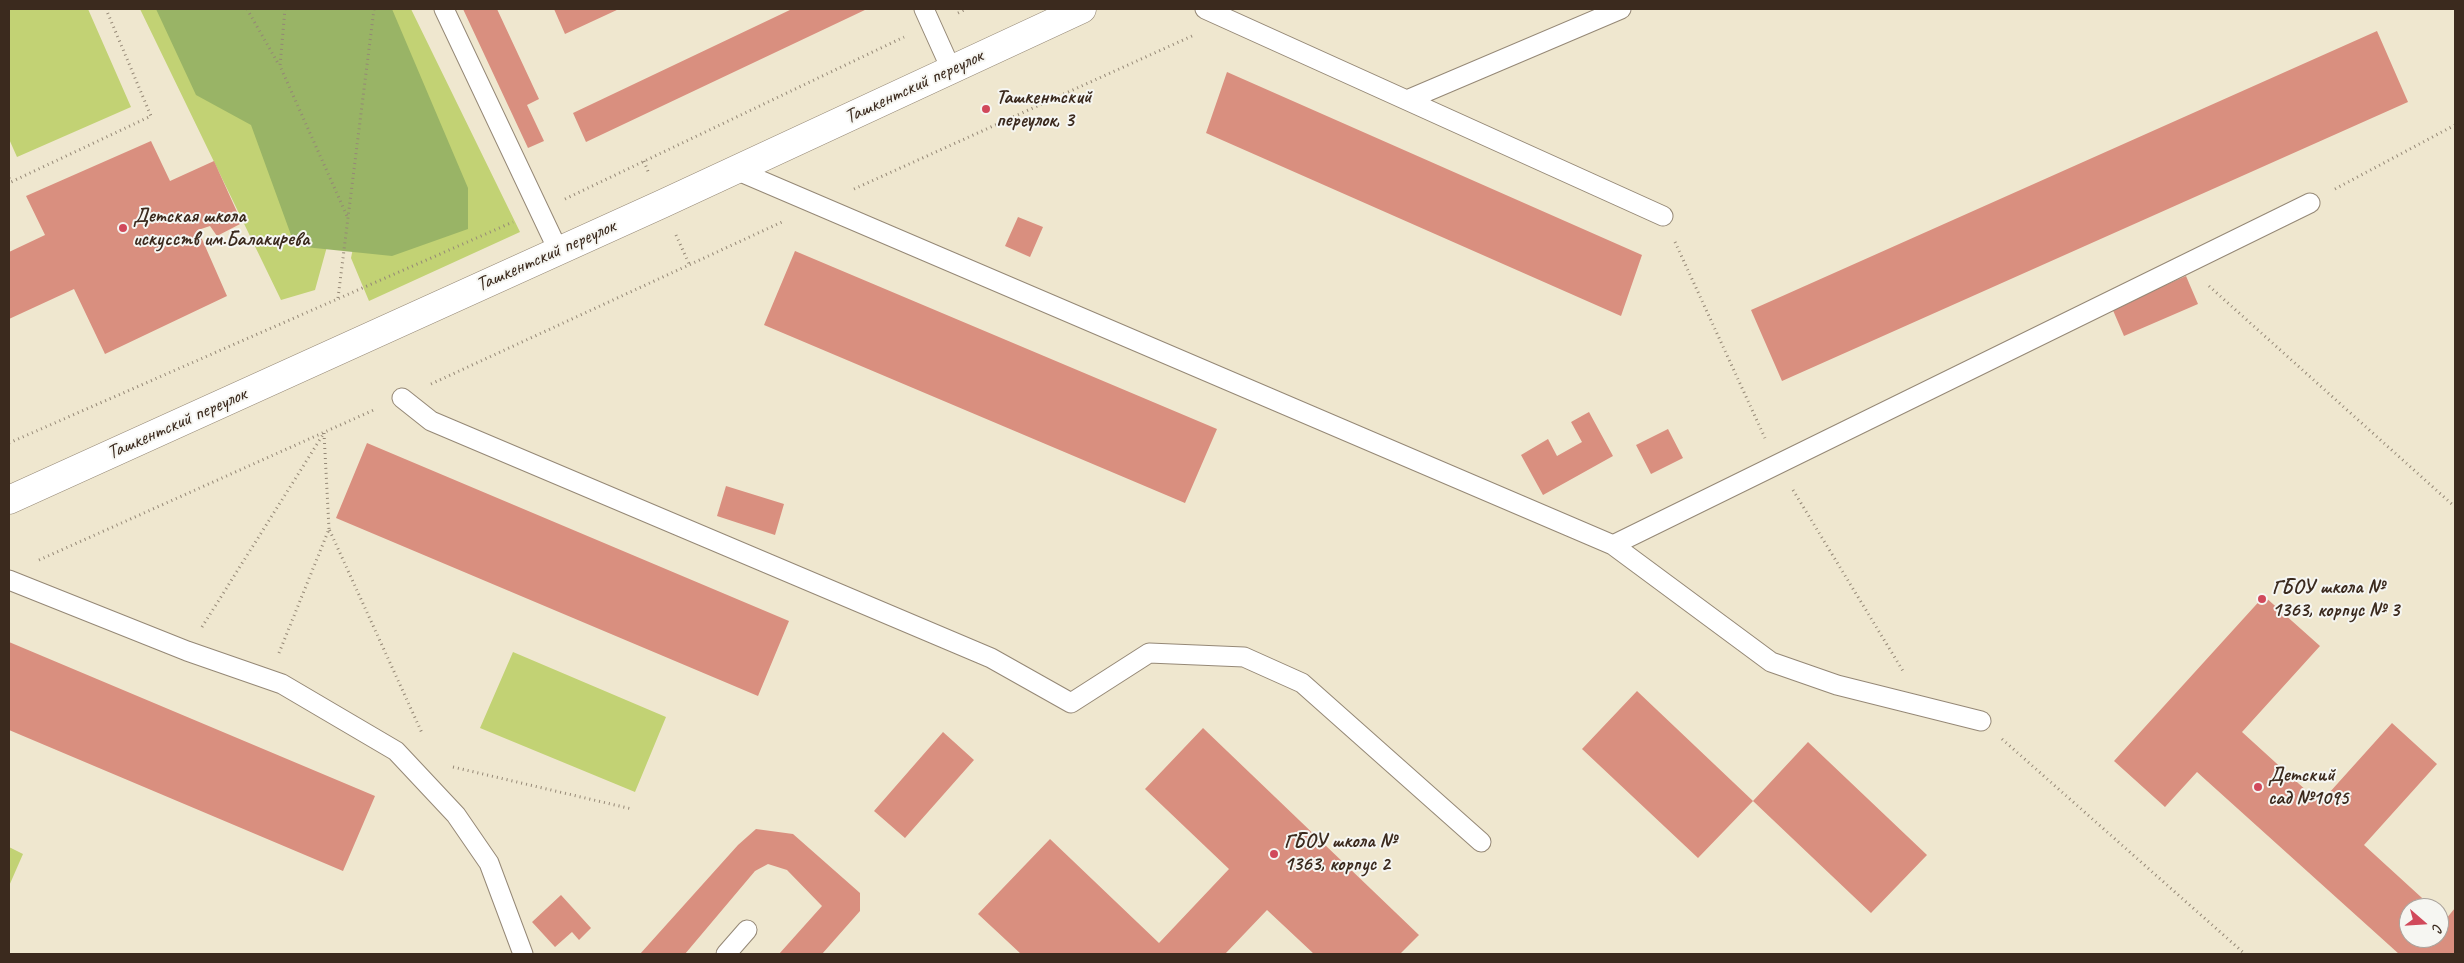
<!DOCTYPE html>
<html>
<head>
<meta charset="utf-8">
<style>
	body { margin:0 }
	#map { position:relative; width:2464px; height:963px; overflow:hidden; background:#efe7cf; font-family:Caveat,sans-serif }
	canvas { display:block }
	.frame { position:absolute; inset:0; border:10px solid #3b2a1e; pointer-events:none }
	.north { position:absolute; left:2399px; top:898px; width:50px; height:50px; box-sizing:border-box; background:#f6f6f2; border:1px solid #aba49d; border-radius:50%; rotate:109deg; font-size:14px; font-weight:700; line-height:20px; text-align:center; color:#3b2a1e }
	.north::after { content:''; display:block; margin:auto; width:18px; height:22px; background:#d1495b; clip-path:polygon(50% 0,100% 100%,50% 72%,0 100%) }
</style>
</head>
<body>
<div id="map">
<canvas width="2464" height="963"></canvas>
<div class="frame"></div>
<div class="north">С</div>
</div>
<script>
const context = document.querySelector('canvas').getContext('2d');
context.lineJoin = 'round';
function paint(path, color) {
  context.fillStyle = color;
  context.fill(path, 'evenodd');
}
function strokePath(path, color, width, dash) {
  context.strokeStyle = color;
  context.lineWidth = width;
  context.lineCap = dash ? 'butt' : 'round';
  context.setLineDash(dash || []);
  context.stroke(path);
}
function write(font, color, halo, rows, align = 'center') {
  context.font = font + ' Caveat,sans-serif';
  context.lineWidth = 4;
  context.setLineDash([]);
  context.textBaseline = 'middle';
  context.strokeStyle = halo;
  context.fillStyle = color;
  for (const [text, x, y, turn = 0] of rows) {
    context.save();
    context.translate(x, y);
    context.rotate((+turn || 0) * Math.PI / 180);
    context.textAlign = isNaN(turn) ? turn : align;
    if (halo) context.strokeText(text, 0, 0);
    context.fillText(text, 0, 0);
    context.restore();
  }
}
const green = new Path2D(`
	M9,9H88L131,107L17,157L9,139Z
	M140,9H411L520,232L369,301L351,258L365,188L331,232L315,290L281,300Z
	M513,652L666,717L635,792L480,728Z
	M9,847L23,854L9,886Z`);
const forest = new Path2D(`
	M156,9H392L468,188V229L392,256L295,246L251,125L196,95Z`);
const building = new Path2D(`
	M463,9H497L539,99L527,105L544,141L528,148Z
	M554,9H619L565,34Z
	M792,9H867L586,142L573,113Z
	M2377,31L2408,102L1782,381L1751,310Z
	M1227,72L1642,255L1621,316L1206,133Z
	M151,141L170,181L214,161L242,223L217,236L210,226L198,230L227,296L105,354L74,289L9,319V252L45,235L26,196Z
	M1018,217L1043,227L1030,257L1005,246Z
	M795,251L1217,429L1185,503L764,325Z
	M2186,276L2198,304L2124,336L2112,308Z
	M1589,412L1613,456L1543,495L1521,455L1548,439L1557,456L1582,442L1571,422Z
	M1668,429L1683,458L1651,474L1636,445Z
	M367,443L789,621L758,696L336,518Z
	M726,486L784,504L775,535L717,516Z
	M2264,596L2320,646L2242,732L2320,803L2392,723L2437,764L2364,845L2433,908H2409V938H2439V913L2446,919L2455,908V954H2399L2197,772L2165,807L2114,761Z
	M9,642L375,796L343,871L9,730Z
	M1637,691L1753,801L1698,858L1582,749Z
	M1203,728L1419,935L1400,954H1314L1267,910L1225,954H1021L978,914L1050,839L1159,943L1229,869L1145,789Z
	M943,732L974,760L905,838L874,811Z
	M1808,742L1927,855L1871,913L1753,801Z
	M756,829L793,834L860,893V911L822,954H779L822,906L787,870L768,864L755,871L685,954H640L738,845Z
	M561,895L591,928L579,940L572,932L555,947L532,922Z`);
const path = new Path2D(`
	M247,9L279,65
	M285,9L280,66L347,216
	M958,13L966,9
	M644,161L649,174
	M9,178L11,182L151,116L106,9
	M854,189L1192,36
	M2335,189L2455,125
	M565,199L904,37
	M676,235L690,266
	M1675,242L1765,438
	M2209,286L2454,506
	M338,298L374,9
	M431,384L782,222
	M324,433L329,529
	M9,443L513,222
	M1793,490L1903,671
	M39,560L376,409
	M202,627L324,433
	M279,653L329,529L422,733
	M2002,739L2245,954
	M453,767L632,809`);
const service = new Path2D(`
	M444,9L558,250
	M924,9L951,69
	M1205,9L1663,216
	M1407,100L1621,9
	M736,170L1613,545L2310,203
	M402,398L431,421L991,658L1071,703L1149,653L1244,657L1302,683L1481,842
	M1613,545L1771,662L1837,685L1981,721
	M9,580L187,651L282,684L396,751L456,815L489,863L523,954
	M726,954L747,930`);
const minor = new Path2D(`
	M9,500L662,204L1082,9`);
const markers = [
	[986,109,5,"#d1495b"],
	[123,228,5,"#d1495b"],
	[2262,599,5,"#d1495b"],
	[2258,787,5,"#d1495b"],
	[1274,854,5,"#d1495b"]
];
const streetNames = [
	["Ташкентский переулок",914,87,-25],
	["Ташкентский переулок",546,256,-24],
	["Ташкентский переулок",177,424,-24]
];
const poiNames = [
	["Ташкентский",996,98],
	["переулок, 3",996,121],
	["Детская школа",133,217],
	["искусств им.Балакирева",133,240],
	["ГБОУ школа №",2272,588],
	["1363, корпус № 3",2272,611],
	["Детский",2268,776],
	["сад №1095",2268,799],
	["ГБОУ школа №",1284,842],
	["1363, корпус 2",1284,865]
];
paint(green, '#c2d274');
paint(forest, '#99b466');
paint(building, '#d98f7f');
strokePath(service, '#958876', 21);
strokePath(minor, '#958876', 29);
strokePath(path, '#958876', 3, [1, 4]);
strokePath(service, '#fff', 19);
strokePath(minor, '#fff', 28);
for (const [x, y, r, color] of markers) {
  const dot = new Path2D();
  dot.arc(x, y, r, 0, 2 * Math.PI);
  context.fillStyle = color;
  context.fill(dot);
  strokePath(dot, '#f6f6f2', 2);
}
write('20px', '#3b2a1e', '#f6f6f2', streetNames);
write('bold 20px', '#3b2a1e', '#f6f6f2', poiNames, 'left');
</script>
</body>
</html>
